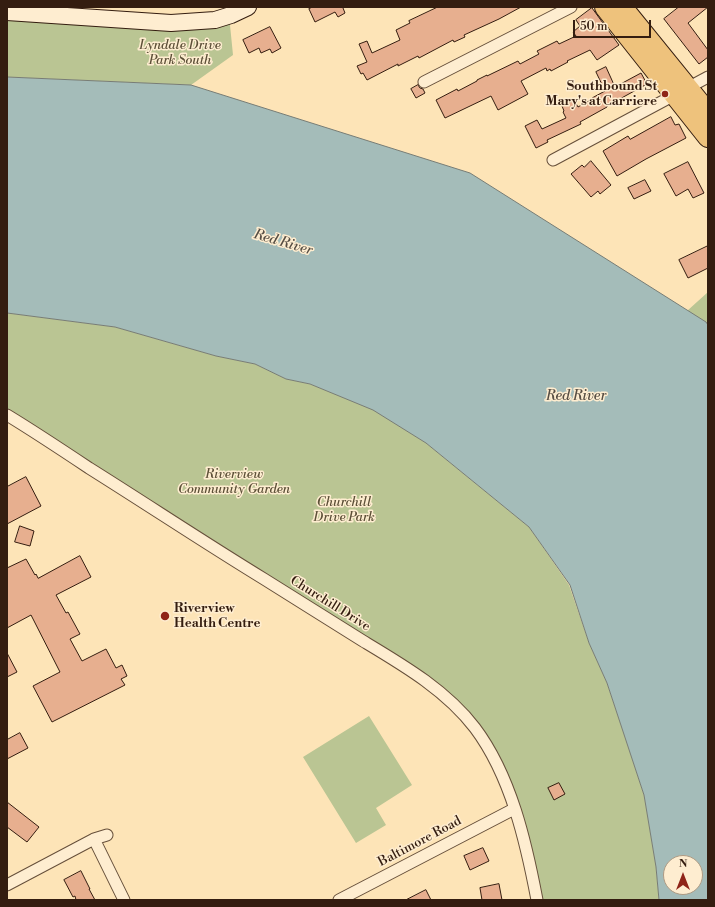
<!DOCTYPE html>
<html>
<head>
<meta charset="utf-8">
<style>
	body { margin:0 }
	#map { position:relative; width:715px; height:907px; overflow:hidden; background:#fde4b7; font-family:"Libre Bodoni",serif }
	canvas { display:block }
	.frame { position:absolute; inset:0; border:8px solid #341d10; pointer-events:none }
	.north { position:absolute; left:663px; top:855px; width:40px; height:40px; box-sizing:border-box; background:#feedd0; border:1px solid #ad9a83; border-radius:50%; rotate:0deg; font-size:11px; font-weight:700; line-height:16px; text-align:center; color:#341d10 }
	.north::after { content:''; display:block; margin:auto; width:14px; height:18px; background:#8f2418; clip-path:polygon(50% 0,100% 100%,50% 72%,0 100%) }
	.scale { position:absolute; left:573px; top:20px; width:78px; height:18px; box-sizing:border-box; border:2px solid #341d10; border-top:0; padding-left:5px; font-size:12px; line-height:14px; white-space:nowrap; color:#341d10; -webkit-text-stroke:3px #feedd0; paint-order:stroke }
</style>
</head>
<body>
<div id="map">
<canvas width="715" height="907"></canvas>
<div class="frame"></div>
<div class="north">N</div>
<div class="scale">50 m</div>
</div>
<script>
const context = document.querySelector('canvas').getContext('2d');
context.lineJoin = 'round';
function paint(path, color) {
  context.fillStyle = color;
  context.fill(path, 'evenodd');
}
function strokePath(path, color, width, dash) {
  context.strokeStyle = color;
  context.lineWidth = width;
  context.lineCap = dash ? 'butt' : 'round';
  context.setLineDash(dash || []);
  context.stroke(path);
}
function write(font, color, halo, rows, align = 'center') {
  context.font = font + ' "Libre Bodoni",serif';
  context.lineWidth = 3;
  context.setLineDash([]);
  context.textBaseline = 'middle';
  context.strokeStyle = halo;
  context.fillStyle = color;
  for (const [text, x, y, turn = 0] of rows) {
    context.save();
    context.translate(x, y);
    context.rotate((+turn || 0) * Math.PI / 180);
    context.textAlign = isNaN(turn) ? turn : align;
    if (halo) context.strokeText(text, 0, 0);
    context.fillText(text, 0, 0);
    context.restore();
  }
}
const green = new Path2D(`
	M229,15L233,55L191,85L7,77V16Z
	M708,292V325L706,322L687,311Z
	M7,313L115,327L216,356L255,364L286,379L310,384L374,410L426,443L529,527L569,585L589,643L607,683L644,795L656,867L659,900H537L531,868L489,751L444,696L7,415Z
	M369,716L412,785L376,808L386,825L356,843L303,757Z`);
const water = new Path2D(`
	M7,77L191,85L470,173L706,322L708,325V900H659L656,867L644,795L607,683L589,643L570,585L529,527L426,443L373,410L310,384L286,379L255,364L216,356L115,327L7,313ZM671,863H695V887H671Z`);
const building = new Path2D(`
	M313,7H344L343,8L345,13L338,17L335,12L315,22L309,9Z
	M438,7H521L499,19L464,35L465,37L454,42L453,40L419,58L418,56L398,66V64L367,80L363,73L361,74L357,66L367,62L359,44L367,41L372,53L400,40L396,30L410,23L409,21Z
	M679,7H708L688,23L708,50V57L699,64L664,19Z
	M592,8L619,45L597,60L590,50L567,61L568,62L551,71L550,69L547,71L546,68L521,81L528,94L498,110L491,96L445,118L436,100L457,89L458,91L477,81V80L487,75V76L518,61L520,64L539,54L537,51L557,41L559,44L576,36L573,32L580,26L576,20Z
	M270,27L281,48L272,53L270,49L261,53L259,48L249,53L243,40Z
	M606,67L615,87L641,73L647,84L607,106V107L580,122L581,124L547,140L548,142L536,148L525,126L537,120L542,129L566,118L563,112L564,111L562,106L574,100L578,107L592,99V98L605,91L596,72Z
	M418,85L420,88L423,89L425,93L416,98L411,89Z
	M671,117L675,125L679,124L686,138L646,159L617,176L603,151L628,136L630,139Z
	M591,161L611,185L600,194L598,191L591,197L571,174L582,165L584,167Z
	M688,162L704,193L693,198L688,189L676,196L664,174Z
	M645,180L651,191L634,199L628,188Z
	M708,246V268L688,278L679,260Z
	M26,477L41,506L7,524V487Z
	M20,526L34,531L30,546L15,542Z
	M80,556L91,577L56,595L66,613L68,612L80,634L70,639L82,661L106,649L116,668L122,665L127,676L121,679L125,685L52,722L33,686L60,672L31,615L7,628V568L26,559L35,575L36,574L38,578Z
	M7,653L17,672L7,677Z
	M20,733L28,748L7,759V740Z
	M559,783L565,794L554,800L548,788Z
	M7,802L39,827L27,842L7,827Z
	M483,848L489,861L470,870L464,856Z
	M81,871L90,889H89L95,900H76L75,896L73,897L64,880Z
	M499,884L502,900H482L480,888Z
	M426,890L431,900H406Z`);
const street = new Path2D(`
	M424,82L571,7
	M553,160L708,77
	M7,415C35,432 62,450 89,468C148,505 205,543 264,579C297,600 330,620 363,641C403,665 446,690 475,728C511,776 526,842 537,900
	M94,839L124,900
	M7,885L94,839L107,835
	M339,900L514,809`);
const secondary = new Path2D(`
	M7,12L171,23L215,20L231,15L248,7`);
const highway = new Path2D(`
	M605,7L708,137
	M622,7L708,113`);
const markers = [
	[665,94,4,"#8f2418"],
	[165,616,5,"#8f2418"]
];
const parkNames = [
	["Lyndale Drive",180,46],
	["Park South",180,61],
	["Riverview",234,475],
	["Community Garden",234,490],
	["Churchill",344,503],
	["Drive Park",344,518]
];
const poiNames = [
	["Southbound St",657,87],
	["Mary's at Carriere",657,102],
	["Riverview",174,609,"left"],
	["Health Centre",174,624,"left"]
];
const streetNames = [
	["Churchill Drive",330,604,32],
	["Baltimore Road",420,842,-28]
];
const waterNames = [
	["Red River",283,243,16],
	["Red River",576,397]
];
paint(green, '#bac593');
paint(water, '#a4bcb9');
strokePath(water, '#777c75', 1);
paint(building, '#e7af8f');
strokePath(building, '#341d10', 1);
strokePath(street, '#664f3a', 13);
strokePath(secondary, '#341d10', 18);
strokePath(highway, '#341d10', 22);
strokePath(street, '#feedd0', 11);
strokePath(secondary, '#feedd0', 16);
strokePath(highway, '#eec27c', 20);
for (const [x, y, r, color] of markers) {
  const dot = new Path2D();
  dot.arc(x, y, r, 0, 2 * Math.PI);
  context.fillStyle = color;
  context.fill(dot);
  strokePath(dot, '#feedd0', 1.5);
}
write('italic 13px', '#5c4f37', '#feedd0', parkNames);
write('bold 13px', '#341d10', '#feedd0', poiNames, 'right');
write('13px', '#341d10', '#feedd0', streetNames);
write('italic 14px', '#564d43', '#feedd0', waterNames);
</script>
</body>
</html>
